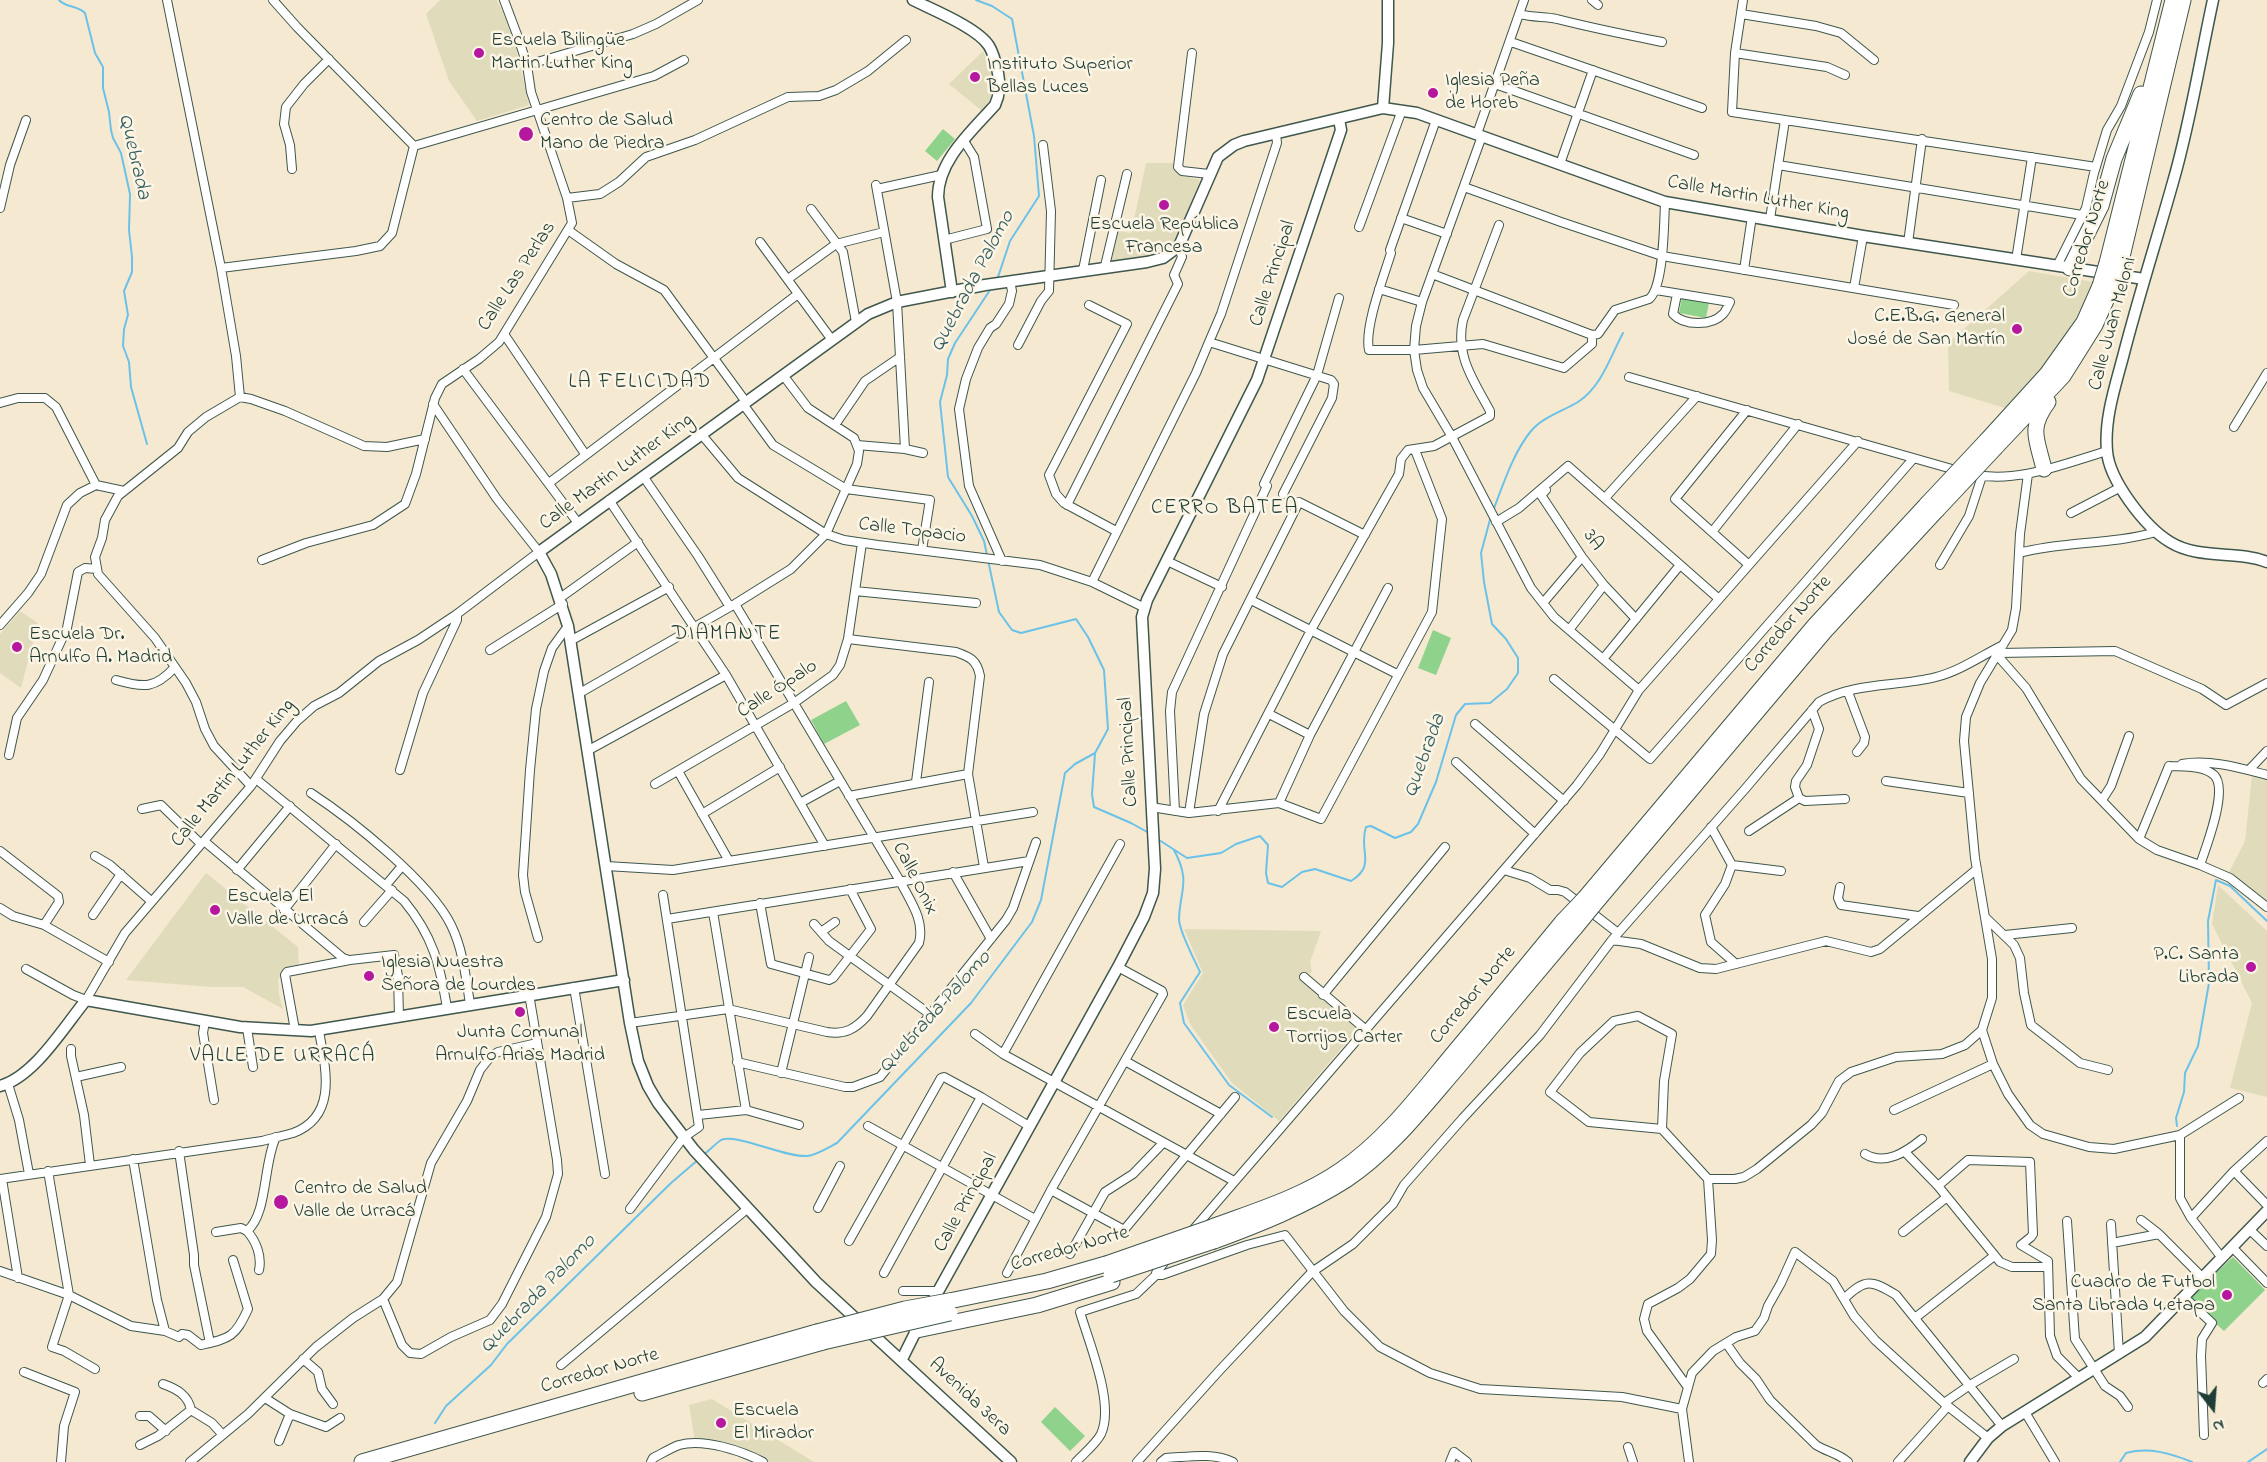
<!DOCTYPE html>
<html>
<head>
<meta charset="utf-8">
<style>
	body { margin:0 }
	#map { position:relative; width:2267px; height:1462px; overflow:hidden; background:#f6e9d1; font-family:"Indie Flower",sans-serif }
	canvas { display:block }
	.north { position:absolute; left:2183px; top:1378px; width:60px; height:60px; -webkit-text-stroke:4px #fcf5e5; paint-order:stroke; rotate:163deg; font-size:16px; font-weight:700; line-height:24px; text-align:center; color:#1f3d34 }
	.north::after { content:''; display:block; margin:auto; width:21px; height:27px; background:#1f3d34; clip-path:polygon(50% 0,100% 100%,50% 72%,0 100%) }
</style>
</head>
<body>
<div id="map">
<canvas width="2267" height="1462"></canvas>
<div class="north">N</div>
</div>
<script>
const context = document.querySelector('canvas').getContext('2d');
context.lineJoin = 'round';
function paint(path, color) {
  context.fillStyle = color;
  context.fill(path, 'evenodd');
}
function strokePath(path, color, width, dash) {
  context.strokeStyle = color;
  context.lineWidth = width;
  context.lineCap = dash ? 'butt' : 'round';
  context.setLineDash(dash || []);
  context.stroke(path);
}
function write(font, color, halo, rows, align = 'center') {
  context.font = font + ' "Indie Flower",sans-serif';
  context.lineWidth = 5;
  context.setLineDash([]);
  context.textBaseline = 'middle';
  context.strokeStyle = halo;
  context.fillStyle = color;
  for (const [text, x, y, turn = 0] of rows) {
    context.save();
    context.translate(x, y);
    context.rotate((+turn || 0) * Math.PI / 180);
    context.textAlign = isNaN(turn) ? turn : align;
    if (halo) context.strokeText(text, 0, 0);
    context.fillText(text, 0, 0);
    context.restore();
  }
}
const built = new Path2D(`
	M440,0H497L513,34L529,105L477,121L449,81L426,14Z
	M983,51L995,81L991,97L982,111L949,84Z
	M1146,163H1176L1177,174L1200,180L1178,238L1169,248L1159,254L1108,262L1114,230L1131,233Z
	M2029,271L2094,282L2090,295L2052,356L2008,409L1949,391L1948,343Z
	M20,611L38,623L21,688L0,673V634Z
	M2252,775L2267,778V901L2229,872L2245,841Z
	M206,873L298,947L299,968L286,970L278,979L279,995L283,1009L243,987H211L126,980Z
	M2218,885L2267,931V1097L2230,1088L2252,1003L2212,924Z
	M1184,929L1321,931L1310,962L1312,972L1301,980L1358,1029L1279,1121L1232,1083L1190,1024L1183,1005L1203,973Z
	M712,1399L814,1462H768L736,1445L695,1442L689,1405Z`);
const green = new Path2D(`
	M943,129L955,139L937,161L925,151Z
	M1682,297L1709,302L1706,318L1679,313Z
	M1433,630L1451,638L1436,675L1418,668Z
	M846,701L860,725L824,744L811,720Z
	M2233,1257L2265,1290L2224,1331L2188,1299Z
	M1055,1407L1085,1436L1070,1451L1041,1422Z`);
const stream = new Path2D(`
	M59,0C66,8 77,5 85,13L95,53L103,67V88L109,112L111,130L113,138L121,153L130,194L129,230L132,257V272L124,291L128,315L124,329L123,346L129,362L131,387L147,444
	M976,0L992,6L1012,19L1034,136L1039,196L1010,241L997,280
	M1493,511C1503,485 1513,453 1531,431C1543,417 1563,411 1578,402C1602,386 1610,357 1623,333
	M1095,754L1092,794L1094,807L1131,823L1149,833
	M1156,838L1187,858L1221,853L1236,844L1260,836L1268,845L1266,873L1268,883L1282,887L1302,872L1315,869L1351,881C1377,865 1358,851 1366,827L1371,826L1395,838L1411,832L1418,824L1436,782L1456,715L1465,704L1490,703L1507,689L1518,673V658L1506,639L1492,624L1484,582L1481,553L1491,516
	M1174,850C1191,882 1180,889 1179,919C1179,931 1194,959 1200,972L1180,1003L1184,1023L1229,1085L1272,1117
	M2177,1126L2176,1118L2184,1092L2185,1073L2198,1046L2209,983L2208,921L2216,880L2230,886L2267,921
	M703,1155C709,1151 715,1144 721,1140C737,1133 785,1158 807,1156C817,1155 829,1147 837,1143L971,1003L1032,922L1041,900L1065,773L1075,764L1095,753L1108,729L1104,670L1088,637L1076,619L1021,633L1012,630L999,612L984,541L972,516L948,477L940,402L947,375L948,359L955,343L992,287
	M435,1423L446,1406L491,1365L507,1344L671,1183L699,1159
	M2120,1462L2126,1453C2149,1447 2170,1453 2192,1462
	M2248,1462L2267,1449`);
const street = new Path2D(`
	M167,0L221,268L236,356L240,397
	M273,0L297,27L414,146
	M1592,0L1598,5
	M1743,0L1735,53L1732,112L2096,167
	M1520,14C1534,18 1544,16 1557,19C1592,28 1627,35 1662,42
	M1741,14L1816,26L1841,33L1874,60
	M1511,42L1702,108
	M1192,53L1178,167L1182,171L1209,174
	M1735,53L1827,67L1845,75
	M527,65L633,34L656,24L698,0
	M1495,84L1694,155
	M1477,134L1524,0
	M1482,136L1422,302L1416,326L1414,350L1417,370L1423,388L1452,437L1531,588L1554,617L1639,690
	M414,146L654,76L684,60
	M1560,164L1593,70
	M1778,165L2082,215
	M292,169L290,145L284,124L286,107L304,84L329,59
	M876,185L897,302L905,449
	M1464,187L1561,222L1662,256L1954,305
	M877,189L941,175
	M567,198L600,194L619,182L646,157L695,140L788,97L819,96L836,90L868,71L906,40
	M0,208L10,165L26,120
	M811,209L843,252L856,322
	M1401,218L1447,234
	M1770,219L1785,120
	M1359,227L1402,110
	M568,230L616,264L664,290L746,402
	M944,240L987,229L974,157L964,141
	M760,242L832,340
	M1908,243L1922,139
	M1390,250L1436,120
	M1391,253C1384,276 1364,327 1369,350H1414L1483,344L1564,368L1592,344V335
	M2016,260L2032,157
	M1105,266L1127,174
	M2057,266L2086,208L2094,173L2107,130L2121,106L2149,32L2157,0
	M221,268L356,251L380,246L392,233L414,146
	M1083,270L1101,180
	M1744,270L1752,216
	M1432,274L1592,335
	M788,279L836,244L884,232
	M1854,288L1863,236
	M1379,289L1422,302
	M1656,290L1730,302C1728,306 1726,311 1723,314C1712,326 1684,326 1673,314L1677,294
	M1089,305L1127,324L1049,475L1056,494L1064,503L1116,531
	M504,334L585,454
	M1592,335L1598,334L1615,310L1649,299C1664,287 1664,223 1665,202
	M1209,342L1331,380L1334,384L1332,398L1283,494
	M1018,345L1041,301L1049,291L1051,211L1043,145
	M463,369L578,523
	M1629,377L1959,471
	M0,403L18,398H45L56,407L96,485
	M743,404L773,445L846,489L930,500L922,550
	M1747,410L1675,499L1749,565
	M835,425L865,381L900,357
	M2234,427L2267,373
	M702,435L738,478L826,534L844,540L878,545L1040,565L1092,582L1145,608
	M857,445L905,449L923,453
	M1971,474C2017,484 2063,464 2107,451
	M643,476L698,556L730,607
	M549,483L798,294
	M1264,484L1317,375L1339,298
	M1546,490L1541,495L1582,557L1604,585L1636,619
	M1605,498L1697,396
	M609,500L726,675L825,846
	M1067,505L1178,284L1174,275L1182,257L1179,246
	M2071,513L2121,487
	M1496,522L1519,508L1568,466L1719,599
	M1712,532L1798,424
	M2019,553C2064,541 2111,545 2156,532
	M262,560L306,543L373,525L405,504L416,474L435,398L442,384L479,359L499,342L572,223L567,198L531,92L527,65L519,40L504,0
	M1002,561L969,486L959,409L966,379L978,348L990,328L996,324L1009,304L1012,291L1010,281
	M1167,561L1222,587
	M1940,565L1969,516L1982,476
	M1092,582L1196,373L1209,342L1221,314L1277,143L1276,134
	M855,591L976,603
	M560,598L638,542
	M1251,600L1397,674
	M1543,603L1582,557
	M0,625L28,593L41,574L67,505L80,493L96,485L124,491
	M1569,630L1604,585
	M848,639L956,652C970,657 977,660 980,676L968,774L849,796
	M570,641L669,587
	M490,650L563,604
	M1999,653L2115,651L2202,689L2226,705L2267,683
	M1997,655L2026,688L2081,779L2139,839L2157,850L2200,865L2230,878L2267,907
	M1603,659L1680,565
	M1554,679L1650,759L1913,459
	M116,680C144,688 155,689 175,667
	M1848,692L1865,737L1864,743L1857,752
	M578,694L735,604L791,569L826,534L857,464L859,451L854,438L808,408L783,375
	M1812,710L1819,729L1807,765L1796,781L1795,787L1799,798L1805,801L1845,799
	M1269,714L1310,735
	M1475,724L1564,801
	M587,751L726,675
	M9,755L17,718L43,680L67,628L78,572L85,568L97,569
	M1456,762L1535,834
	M2182,764C2210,759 2240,768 2267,775
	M2169,766C2182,767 2203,765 2214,775C2229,789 2206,847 2200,865
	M400,770L423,693L457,620V614
	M2249,770L2267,751
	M678,771L729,861
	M968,774L984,867
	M256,779L404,901C433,936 440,965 447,1008
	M1886,781L1969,793
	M916,782L929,682
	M655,784L794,703L833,675L840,665L848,639L862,543
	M251,786L214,746L205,729L196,702L186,683L155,638L98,574L95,557L102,538L105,520L118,496L178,448L188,432L206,417L240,397L251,399L285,411L364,446L387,447L425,439
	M311,793C352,820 430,882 451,925C463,949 466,978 470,1004
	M2102,800L2111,786L2129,736
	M800,803L840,781
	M1279,803L1310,735L1388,588
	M1151,807L1189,813L1279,803L1321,819L1432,612L1442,519L1415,450
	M142,809L161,805L201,844
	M1175,811L1170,711L1172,692L1267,486
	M1218,811L1311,630L1399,474L1401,459L1408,450L1434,446L1490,416V411C1474,381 1455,356 1463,320L1499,225
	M1189,813L1204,714L1223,654L1299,502L1365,535
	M702,814L780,767
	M1711,827L1732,865L1781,871
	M1749,831L1799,798
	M2139,839L2169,766
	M204,841L343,958L349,960
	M0,851L58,896L59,902L44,925
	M95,856L110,865L151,901
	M1732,865L1725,884L1705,915L1711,942L1736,964
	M606,866L673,870L1033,812
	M237,870L290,806
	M1504,870L1530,878L1550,890H1558L1565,892L1618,933
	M953,872L991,939
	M386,885L402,866
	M1840,887L1838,898L1841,905L1918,916
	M760,903L771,964L829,980L833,978L871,929L850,889
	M0,908L13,916L44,925L109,962
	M284,910L336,844
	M713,912L746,1110
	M93,915L121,874
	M1985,917L2014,945L2020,958L2024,993L2031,1025L2080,1063L2108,1070
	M667,919L1029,861
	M364,922L392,890
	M814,924L829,941L931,1015
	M821,932L835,922
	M2005,935L2072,928
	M538,938L525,892L523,875L530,770L536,709L544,671L552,648L568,626
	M1612,940L1641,944L1700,968L1716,969L1826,941L1871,952L1880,949L1977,869
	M26,969L73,995L86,1000L125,933L251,786L280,741L297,721L314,706L339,693L379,661L418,640L457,614L539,552L497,499L433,404
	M1304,977L1365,1029
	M574,987L605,1174
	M1323,995L1445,847
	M205,1021L203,1033L214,1100
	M630,1023L728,1009L827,1032C845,1035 855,1029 867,1016L919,943C925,920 910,901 900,881L735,604
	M247,1028L253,1067
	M295,1030L285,975L287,972L350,960L394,955L398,976L399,1017
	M1982,1030L1993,1064L2008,1094L2030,1125L2043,1134L2089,1147L2114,1149L2180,1135L2239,1098
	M975,1034L1003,1054L1234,1181
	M71,1049V1056L84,1115L90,1165
	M1003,1054L1120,844
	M1125,1061L1221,1114
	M737,1062L845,1087H853L880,1077L1006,920L1013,908L1036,842
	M781,1073L809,957
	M76,1077L121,1067
	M8,1084L19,1120L29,1174
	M1894,1110L1993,1064
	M698,1115L746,1110L799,1125
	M868,1126L1035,1219
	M1662,1129L1589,1122L1550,1092L1580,1053L1614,1021L1638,1016L1672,1034L1664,1081L1662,1129L1708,1179L1712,1240L1711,1254L1690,1279L1678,1288L1648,1304L1644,1319L1647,1331L1687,1386
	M2180,1135V1198L2191,1218L2222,1258
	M179,1151L194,1255V1265L210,1343
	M1905,1152L1938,1186L2000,1262L2012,1267H2048
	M1865,1154C1885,1166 1906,1152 1922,1139
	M133,1159L157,1300L165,1331
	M48,1171L69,1295L52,1347L64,1351L95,1369
	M2234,1171L2267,1205
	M0,1179L262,1141C272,1138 283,1136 293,1133C339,1116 325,1066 319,1031
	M2,1179L18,1278
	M1708,1179H1735L1744,1177L1757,1169L1811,1125L1822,1113L1839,1081L1851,1072L1896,1057L1942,1054L1965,1045L1982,1030L1992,998V959L1975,858L1964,741L1966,717L1980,683L2012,630L2016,608L2020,534L2028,474
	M1938,1186L1968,1160L2030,1162L2033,1234L2031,1237L2021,1245L2048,1261L2050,1336L2057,1356L2079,1378
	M1051,1190L1124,1230L1235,1097
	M818,1208L840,1166
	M630,1209L683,1138L699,1127L663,895
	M2191,1218L2234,1171L2267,1141
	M2141,1220L2159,1234
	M2067,1221L2075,1339L2105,1386L2120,1396L2128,1407
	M2111,1224L2119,1354
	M2249,1229L2267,1246
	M247,1231C256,1241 262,1256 259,1270
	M1192,1231L1577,785L1600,754L1639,690L1858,441
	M216,1232L241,1228L247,1231C268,1214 263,1163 276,1137
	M1903,1232L1947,1197
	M849,1241L941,1078L944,1077L981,1097L1029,1126
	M2112,1243L2159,1234L2203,1278
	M2232,1247L2267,1283
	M1070,1254L1105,1192L1133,1174L1163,1143
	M0,1271L69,1295L131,1326L165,1331L179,1337L182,1334L188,1335L201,1345C231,1338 235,1337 248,1309L233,1260
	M884,1273L981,1097
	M1007,1273L1051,1190L1163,994L1162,991L1118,967
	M1156,1275H1162L1247,1245L1285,1235L1344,1311L1380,1347L1430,1373L1480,1389L1622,1397L1682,1409
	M903,1291H938
	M2184,1297L2212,1323L2202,1339L2201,1356L2204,1435
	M383,1299L402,1345L410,1353L421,1354L451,1337L490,1320L502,1304L546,1217L558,1174L557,1160L529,994
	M1844,1299C1865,1278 1872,1280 1896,1295L2002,1426
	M1915,1318L1994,1256
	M1726,1343L1740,1363L1756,1379L1770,1400L1816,1445C1827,1452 1838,1453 1848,1462
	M303,1359L318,1372L322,1389L333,1404
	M561,1365L747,1209
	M24,1372L75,1392L64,1426L61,1462
	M2263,1383L2267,1379
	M163,1384C177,1389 188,1395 191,1410
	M265,1398L290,1414L326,1427L340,1418
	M1944,1403L1970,1385L2014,1359
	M2025,1412L2055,1462
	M140,1416H149L166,1431
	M279,1441L290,1414
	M140,1445L158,1436L191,1410L212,1423L222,1434
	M1628,1447L1633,1462
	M190,1462L248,1414L316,1347L353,1318L383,1299L397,1282L431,1163L467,1101L480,1070L491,1056L498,1052L537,1043
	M651,1462L653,1458C661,1454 671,1448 679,1445C704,1438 742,1451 763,1462
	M1076,1462C1083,1454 1096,1444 1101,1434C1115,1404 1089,1343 1080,1312L1136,1294L1156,1275V1273L1166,1260
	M1137,1462L1219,1371L1312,1272L1353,1244L1393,1204L1404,1185L1463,1118L1540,1035L1612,940L1745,789L1819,702C1854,682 1898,687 1936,677C1960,671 1981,656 2003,645
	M1161,1462L1166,1458C1188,1457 1213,1452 1233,1462
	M1450,1462L1454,1452L1467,1462
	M1689,1462L1682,1409L1692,1373L1713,1351L1736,1337L1755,1331L1764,1318L1768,1306L1781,1283L1795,1252L1833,1281L1854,1316L1875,1340L1944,1403L1988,1438
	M1898,1462L1948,1406`);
const secondary = new Path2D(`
	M913,0C933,10 978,28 989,46C994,54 996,64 998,73C1000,85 1000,94 995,105C972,131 938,160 938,197L952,292
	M2213,0C2200,60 2190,124 2173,182C2157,239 2139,295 2124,353C2116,384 2104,418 2107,451C2109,480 2145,527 2170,542C2199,560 2237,550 2267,562
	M1383,108L1388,43V0
	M0,1086C34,1077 64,1027 86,1000L240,1027L311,1031L624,980
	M930,1306L1118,967L1144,917L1153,893L1155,869L1142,617L1147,600L1257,380L1341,130L1339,119
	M902,1359L919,1325
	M1011,1462L816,1282L694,1150L658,1103L648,1086L638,1061L630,1023L568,626L551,574L539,552L868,314L897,302L985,285L1147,262L1163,258L1179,246L1218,157L1234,145L1244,141L1383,108L1417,113L1665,202L1863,236L2144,279
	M1970,1462L1988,1438L2002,1426L2145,1337L2267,1211`);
const highway = new Path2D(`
	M2107,263L2173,0
	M2120,265L2183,0
	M2070,268L2101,206L2114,159L2141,94
	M1987,440L2047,374L2084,322L2100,286
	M1996,447L2063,376L2095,325L2112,287
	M2044,469C2037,439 2028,429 2048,402
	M1584,899L1815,625L1927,504
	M1593,906L1825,631L1937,510
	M1212,1227C1255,1211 1302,1197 1341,1170C1385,1140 1418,1096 1452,1055C1489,1011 1526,966 1563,921
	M1214,1241C1260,1224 1305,1206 1346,1180C1389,1152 1425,1105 1458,1067C1497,1020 1536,974 1575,928
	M949,1301L1047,1281L1106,1264
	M917,1330L1037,1305L1112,1282
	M642,1393L823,1342
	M362,1462L817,1332`);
const highwayBridge = new Path2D(`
	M2100,286L2107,263
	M2112,287L2120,265
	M1927,504L1987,440
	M1937,510L1996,447
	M1563,921L1584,899
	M1575,928L1593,906
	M1106,1264L1212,1227
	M1111,1275L1214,1241
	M817,1332L905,1309L949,1301
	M823,1342L950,1313`);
const markers = [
	[479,53,6,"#b5179e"],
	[975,77,6,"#b5179e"],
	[1433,93,6,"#b5179e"],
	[526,134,8,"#b5179e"],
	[1164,205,6,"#b5179e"],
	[2017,329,6,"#b5179e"],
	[17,647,6,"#b5179e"],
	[215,910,6,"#b5179e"],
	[2251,967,6,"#b5179e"],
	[369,976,6,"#b5179e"],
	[520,1012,6,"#b5179e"],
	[1274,1027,6,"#b5179e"],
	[281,1202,8,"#b5179e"],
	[2227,1295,6,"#b5179e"],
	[721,1423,6,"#b5179e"]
];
const poiNames = [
	["Escuela Bilingüe",491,42],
	["Martin Luther King",491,65],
	["Instituto Superior",987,66],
	["Bellas Luces",987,89],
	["Iglesia Peña",1445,82],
	["de Horeb",1445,105],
	["Centro de Salud",540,122],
	["Mano de Piedra",540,145],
	["Escuela República",1164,226,"center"],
	["Francesa",1164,249,"center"],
	["C.E.B.G. General",2005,318,"right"],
	["José de San Martín",2005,341,"right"],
	["Escuela Dr.",29,636],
	["Arnulfo A. Madrid",29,659],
	["Escuela El",227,898],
	["Valle de Urracá",227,921],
	["P.C. Santa",2239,956,"right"],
	["Librada",2239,979,"right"],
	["Iglesia Nuestra",381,964],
	["Señora de Lourdes",381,987],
	["Escuela",1286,1016],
	["Torrijos Carter",1286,1039],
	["Junta Comunal",520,1034,"center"],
	["Arnulfo Arias Madrid",520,1057,"center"],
	["Centro de Salud",294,1190],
	["Valle de Urracá",294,1213],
	["Cuadro de Futbol",2215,1284,"right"],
	["Santa Librada 4 etapa",2215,1307,"right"],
	["Escuela",733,1412],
	["El Mirador",733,1435]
];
const streetNames = [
	["Calle Martin Luther King",1758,199,10],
	["Corredor Norte",2088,239,-73],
	["Calle Principal",1274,274,-72],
	["Calle Las Perlas",518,277,-57],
	["Calle Juan Meloni",2114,324,-75],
	["Calle Martin Luther King",617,473,-36],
	["Calle Topacio",912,532,7],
	["3A",1592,541,55],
	["Corredor Norte",1789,625,-49],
	["Calle Ópalo",778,690,-33],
	["Calle Principal",1130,752,-93],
	["Calle Martin Luther King",234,774,-51],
	["Calle Onix",914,879,63],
	["Corredor Norte",1474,996,-50],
	["Calle Principal",967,1203,-61],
	["Corredor Norte",1070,1250,-16],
	["Corredor Norte",600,1372,-16],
	["Avenida 3era",969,1398,43]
];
const waterNames = [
	["Quebrada",133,157,77],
	["Quebrada Palomo",974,282,-62],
	["Quebrada",1426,756,-70],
	["Quebrada Palomo",936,1013,-48],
	["Quebrada Palomo",539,1295,-46]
];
const neighbourhoodNames = [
	["LA FELICIDAD",640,384],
	["CERRO BATEA",1225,510],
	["DIAMANTE",727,636],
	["VALLE DE URRACÁ",283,1058]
];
paint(built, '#e0dcbb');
paint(green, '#8ed28c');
strokePath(stream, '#6bc2e8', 2);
strokePath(street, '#3f574c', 10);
strokePath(secondary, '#3f574c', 13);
strokePath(highway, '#3f574c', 17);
strokePath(street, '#fff', 8);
strokePath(secondary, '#fff', 10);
strokePath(highway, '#fff', 15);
strokePath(highwayBridge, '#3f574c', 17, []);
strokePath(highwayBridge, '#fff', 15);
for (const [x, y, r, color] of markers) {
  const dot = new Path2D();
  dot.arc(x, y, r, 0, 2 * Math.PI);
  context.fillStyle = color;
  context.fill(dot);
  strokePath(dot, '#fcf5e5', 2);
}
write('20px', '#1f3d34', '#fcf5e5', poiNames, 'left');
write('20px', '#1f3d34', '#fcf5e5', streetNames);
write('italic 21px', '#325e61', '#fcf5e5', waterNames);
context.letterSpacing = '1.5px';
write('21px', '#1f3d34', '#fcf5e5', neighbourhoodNames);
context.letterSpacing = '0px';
</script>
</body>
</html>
